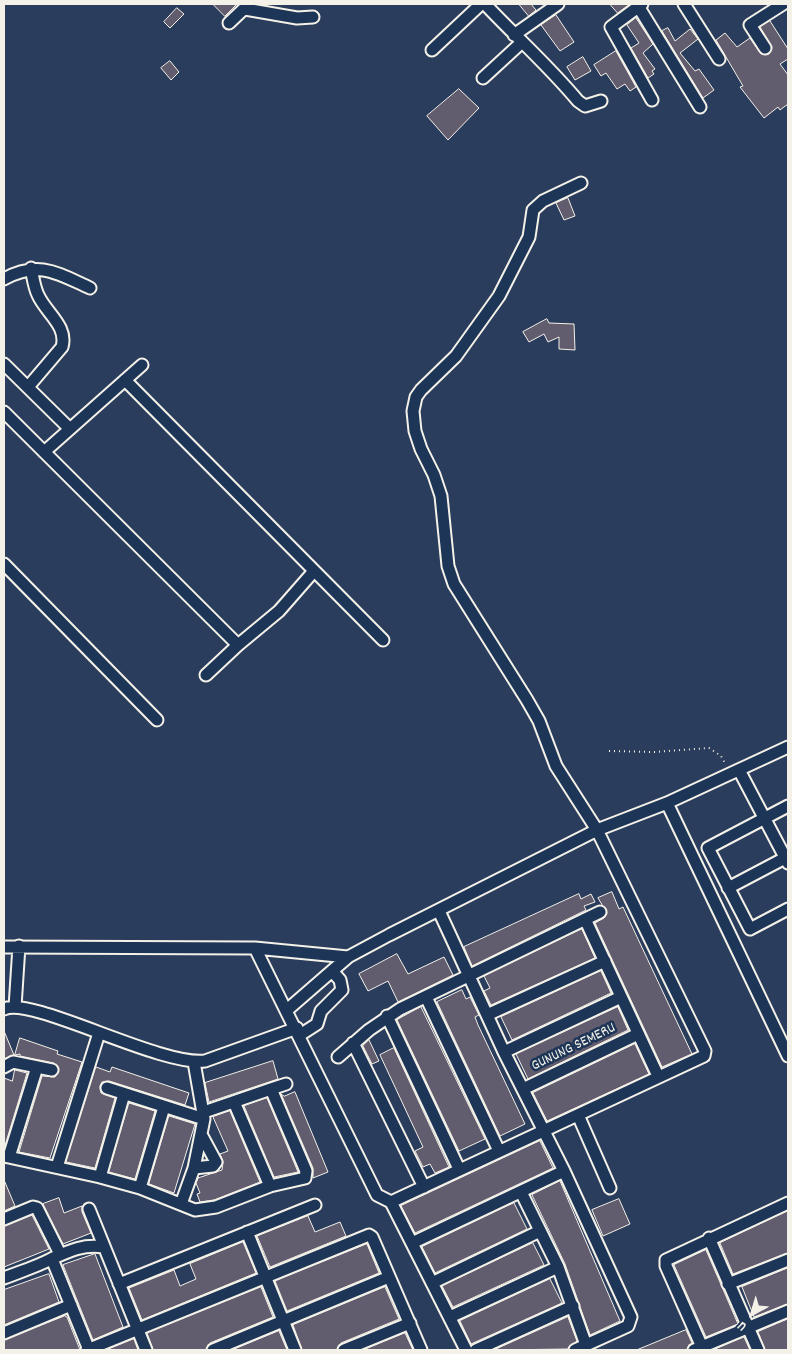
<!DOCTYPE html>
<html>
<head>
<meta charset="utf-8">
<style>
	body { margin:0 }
	#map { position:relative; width:792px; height:1354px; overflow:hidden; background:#2b3d5c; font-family:Dekko,sans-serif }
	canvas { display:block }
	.frame { position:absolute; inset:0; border:5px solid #f4f1e8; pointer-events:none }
	.north { position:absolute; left:727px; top:1289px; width:50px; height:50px; -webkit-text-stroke:4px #1d3557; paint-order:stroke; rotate:219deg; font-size:14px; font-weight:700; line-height:20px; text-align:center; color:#f4f1e8 }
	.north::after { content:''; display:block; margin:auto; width:18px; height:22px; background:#f4f1e8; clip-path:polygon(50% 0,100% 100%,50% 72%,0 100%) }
</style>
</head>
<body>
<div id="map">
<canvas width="792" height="1354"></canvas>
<div class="frame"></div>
<div class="north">U</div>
</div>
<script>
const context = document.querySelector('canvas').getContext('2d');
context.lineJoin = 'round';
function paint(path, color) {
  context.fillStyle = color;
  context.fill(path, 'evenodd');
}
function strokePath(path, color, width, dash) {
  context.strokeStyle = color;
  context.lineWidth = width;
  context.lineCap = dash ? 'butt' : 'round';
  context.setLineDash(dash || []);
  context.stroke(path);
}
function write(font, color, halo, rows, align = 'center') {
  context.font = font + ' Dekko,sans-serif';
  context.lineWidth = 5;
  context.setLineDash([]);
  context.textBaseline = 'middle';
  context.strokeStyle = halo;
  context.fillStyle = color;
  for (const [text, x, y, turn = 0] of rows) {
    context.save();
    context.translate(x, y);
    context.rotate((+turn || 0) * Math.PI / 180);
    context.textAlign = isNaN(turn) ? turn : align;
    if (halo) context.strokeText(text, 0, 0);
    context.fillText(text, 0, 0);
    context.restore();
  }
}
const building = new Path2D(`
	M213,4H237L225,16Z
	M519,4H531L536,10L529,16Z
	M610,4H630L618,13Z
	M177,8L184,14L170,28L164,22Z
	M556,15L574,42L560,51L541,25Z
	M636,18L653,44L643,53L655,69L652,71L654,74L648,78L631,48L639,43L627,25Z
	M770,21L788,49V59L780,64L788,75V104L780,110L778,107L764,118L740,87L743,86L716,40L725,33L737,47L750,38L761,54H769L772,47L760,27Z
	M668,28L675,41L690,29L698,39L680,53L695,71L699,69L714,90L703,98L662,31Z
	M616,51L636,87L630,91L625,84L617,89L606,73L601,76L594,65Z
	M583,57L591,71L575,80L567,67Z
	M170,61L179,72L171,80L161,68Z
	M459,89L479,108L448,140L427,116Z
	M568,198L575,216L564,220L556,203Z
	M547,319L549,323L574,324L575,350L559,349V337L548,342L544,334L529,342L523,332Z
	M612,892L619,909L623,907L692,1054L662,1067L595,923L604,918L607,913L598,898Z
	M579,894L581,899L591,894L595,902L584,906L586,910L472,966L464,947Z
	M582,929L595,958L491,1005L484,991L490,988L484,976Z
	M397,954L408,974L444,957L453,975L398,1002L388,981L368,991L359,974Z
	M601,971L611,993L512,1040L501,1017Z
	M462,990L466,999L470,997L479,1015L475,1017L478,1025L525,1124L500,1136L437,1002Z
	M421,1007L485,1139L459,1151L397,1020Z
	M618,1007L628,1030L528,1079L516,1054Z
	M4,1031L14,1055L4,1059Z
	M20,1038L58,1051L57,1054L82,1062L50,1158L19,1152L42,1076L55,1077L59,1068L54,1063L20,1056V1054L15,1055Z
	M369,1040L379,1061L372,1064L363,1046Z
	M635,1044L649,1074L547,1121L533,1093Z
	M394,1048L449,1167L435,1173L430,1164L423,1167L415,1151L423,1147L380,1055Z
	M273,1061L278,1079L209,1102L205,1083Z
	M96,1067L110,1072L112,1067L189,1093L185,1105L109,1081L102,1082L100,1086L101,1093L115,1098L95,1168L66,1162Z
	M15,1070L27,1073L4,1149V1078L12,1081Z
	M295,1092L328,1172L313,1178V1168L281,1094L284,1096Z
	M267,1098L298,1172L274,1177L244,1106Z
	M129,1103L155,1111L135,1179L109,1172Z
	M230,1111L260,1182L214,1200L200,1202L197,1194L200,1193L196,1183L198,1178L222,1170L223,1162L220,1154L228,1151L213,1117Z
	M169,1116L195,1124L174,1193L149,1184Z
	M540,1141L553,1168L415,1233L401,1206Z
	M4,1180L15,1206L4,1211Z
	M560,1181L620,1321L590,1335L565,1264L532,1195Z
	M59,1198L64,1213L82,1206V1212L91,1233L63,1244L43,1204Z
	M619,1199L630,1224L603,1236L592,1210Z
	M514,1203L527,1229L435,1273L422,1247Z
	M788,1211V1253L733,1274L720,1243Z
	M32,1215L49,1249L4,1267V1226Z
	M308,1216L315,1232L340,1222L346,1236L270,1267L257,1236Z
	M243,1242L256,1273L142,1320L129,1288L174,1270L180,1286L196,1279L190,1264Z
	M533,1243L544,1265L453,1307L442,1286Z
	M367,1244L379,1273L287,1311L275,1281Z
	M706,1250L738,1324L706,1337L674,1265Z
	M95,1254L123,1327L93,1340L63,1265Z
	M788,1268V1304L754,1317L742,1287Z
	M49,1274L59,1302L4,1325V1290Z
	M550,1279L562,1303L471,1344L460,1321Z
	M261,1287L273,1317L210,1343L206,1350H153L147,1333Z
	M385,1287L399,1319L341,1343L337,1350H302L293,1325Z
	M65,1316L67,1317L80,1350H4V1340Z
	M568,1317L577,1341L568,1349L494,1350Z
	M788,1319V1350H765L758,1332Z
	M686,1330L692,1343L687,1350H637Z
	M279,1331L287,1350H232Z
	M405,1333L413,1350H363Z
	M744,1337L750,1350H713Z
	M134,1339L138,1350H106Z`);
const path = new Path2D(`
	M609,751L654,752L709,748L721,756L726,765`);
const minor = new Path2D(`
	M485,4C516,37 549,66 578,101L585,106L601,101
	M642,4L611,27L652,100
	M684,4L719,59
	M638,6L700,107
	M245,9L297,18L313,17
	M229,23L249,4
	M514,35L558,4
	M765,48L750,25L783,4
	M432,50L481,4
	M483,78L521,43
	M4,279C39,260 57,273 90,288
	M4,364L70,429
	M125,380L383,640
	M28,387L62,347C68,326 46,313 38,295C34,287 33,277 31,268
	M4,412L238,645
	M44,452L142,365
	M4,564L157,720
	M206,675L238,645L279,611L314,571
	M739,770L788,863
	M667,803L788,1056
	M788,806L708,848L750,929L788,909
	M728,888L785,858
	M439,911L504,1052L564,1171L631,1317L628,1326L575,1350
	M585,919L658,1076
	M4,947L255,948L348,957
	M255,948L377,1195L391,1202L704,1056L705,1051L597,830L556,766L539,721L527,700L454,584L448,566L441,496L434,475L421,449L415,431L413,411L416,397L421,390L456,356L499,296L529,237L533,210L543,201L581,183
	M426,997L499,1151
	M15,1007L19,946
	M4,1009C32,996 159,1066 205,1061L297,1028
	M287,1010L348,957L389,935L597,830L667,803L788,747
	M487,1015L605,961
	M387,1016L459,1169
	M300,1035L317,1024L321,1011L342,990L340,980L332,971
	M353,1043L424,1187
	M504,1052L621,997
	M338,1057L369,1030L400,1009L600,912
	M4,1067L13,1062L52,1070
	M107,1088L204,1119
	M271,1089L286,1084
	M523,1089L638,1034
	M234,1102L270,1186
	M578,1115L610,1188
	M4,1156L100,1177L140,1188L195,1210L216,1207L270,1186L305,1178L306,1171L271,1089L204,1112
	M9,1157L37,1067
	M57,1167L99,1033
	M194,1168L213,1166L216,1162L202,1136
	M100,1177L124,1094
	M140,1188L164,1107
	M521,1192L558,1267L586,1345
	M391,1202L466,1350
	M181,1204L194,1168L204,1119L194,1062
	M89,1209L146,1350
	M4,1219L33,1207L37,1208L60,1254
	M247,1232L295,1350
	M709,1238L758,1350
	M412,1243L564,1171
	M52,1259L89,1350
	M4,1278C19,1272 36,1267 51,1259C69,1251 83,1244 103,1247
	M432,1283L540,1231
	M119,1284L315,1205
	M728,1284L788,1260
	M450,1317L558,1267
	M4,1333L71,1305
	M702,1347L666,1266V1260L788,1203
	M87,1350L369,1235L372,1237L421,1350
	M213,1350L389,1277
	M344,1350L410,1323
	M476,1350L573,1306
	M694,1350L788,1311`);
const streetNames = [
	["GUNUNG SEMERU",574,1048,-26]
];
paint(building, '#615c6e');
strokePath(building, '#f4f1e8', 1);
strokePath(minor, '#f4f1e8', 15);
strokePath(path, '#f4f1e8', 2, [1, 4]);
strokePath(minor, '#1d3557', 11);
write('15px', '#f4f1e8', '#1d3557', streetNames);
</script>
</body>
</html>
